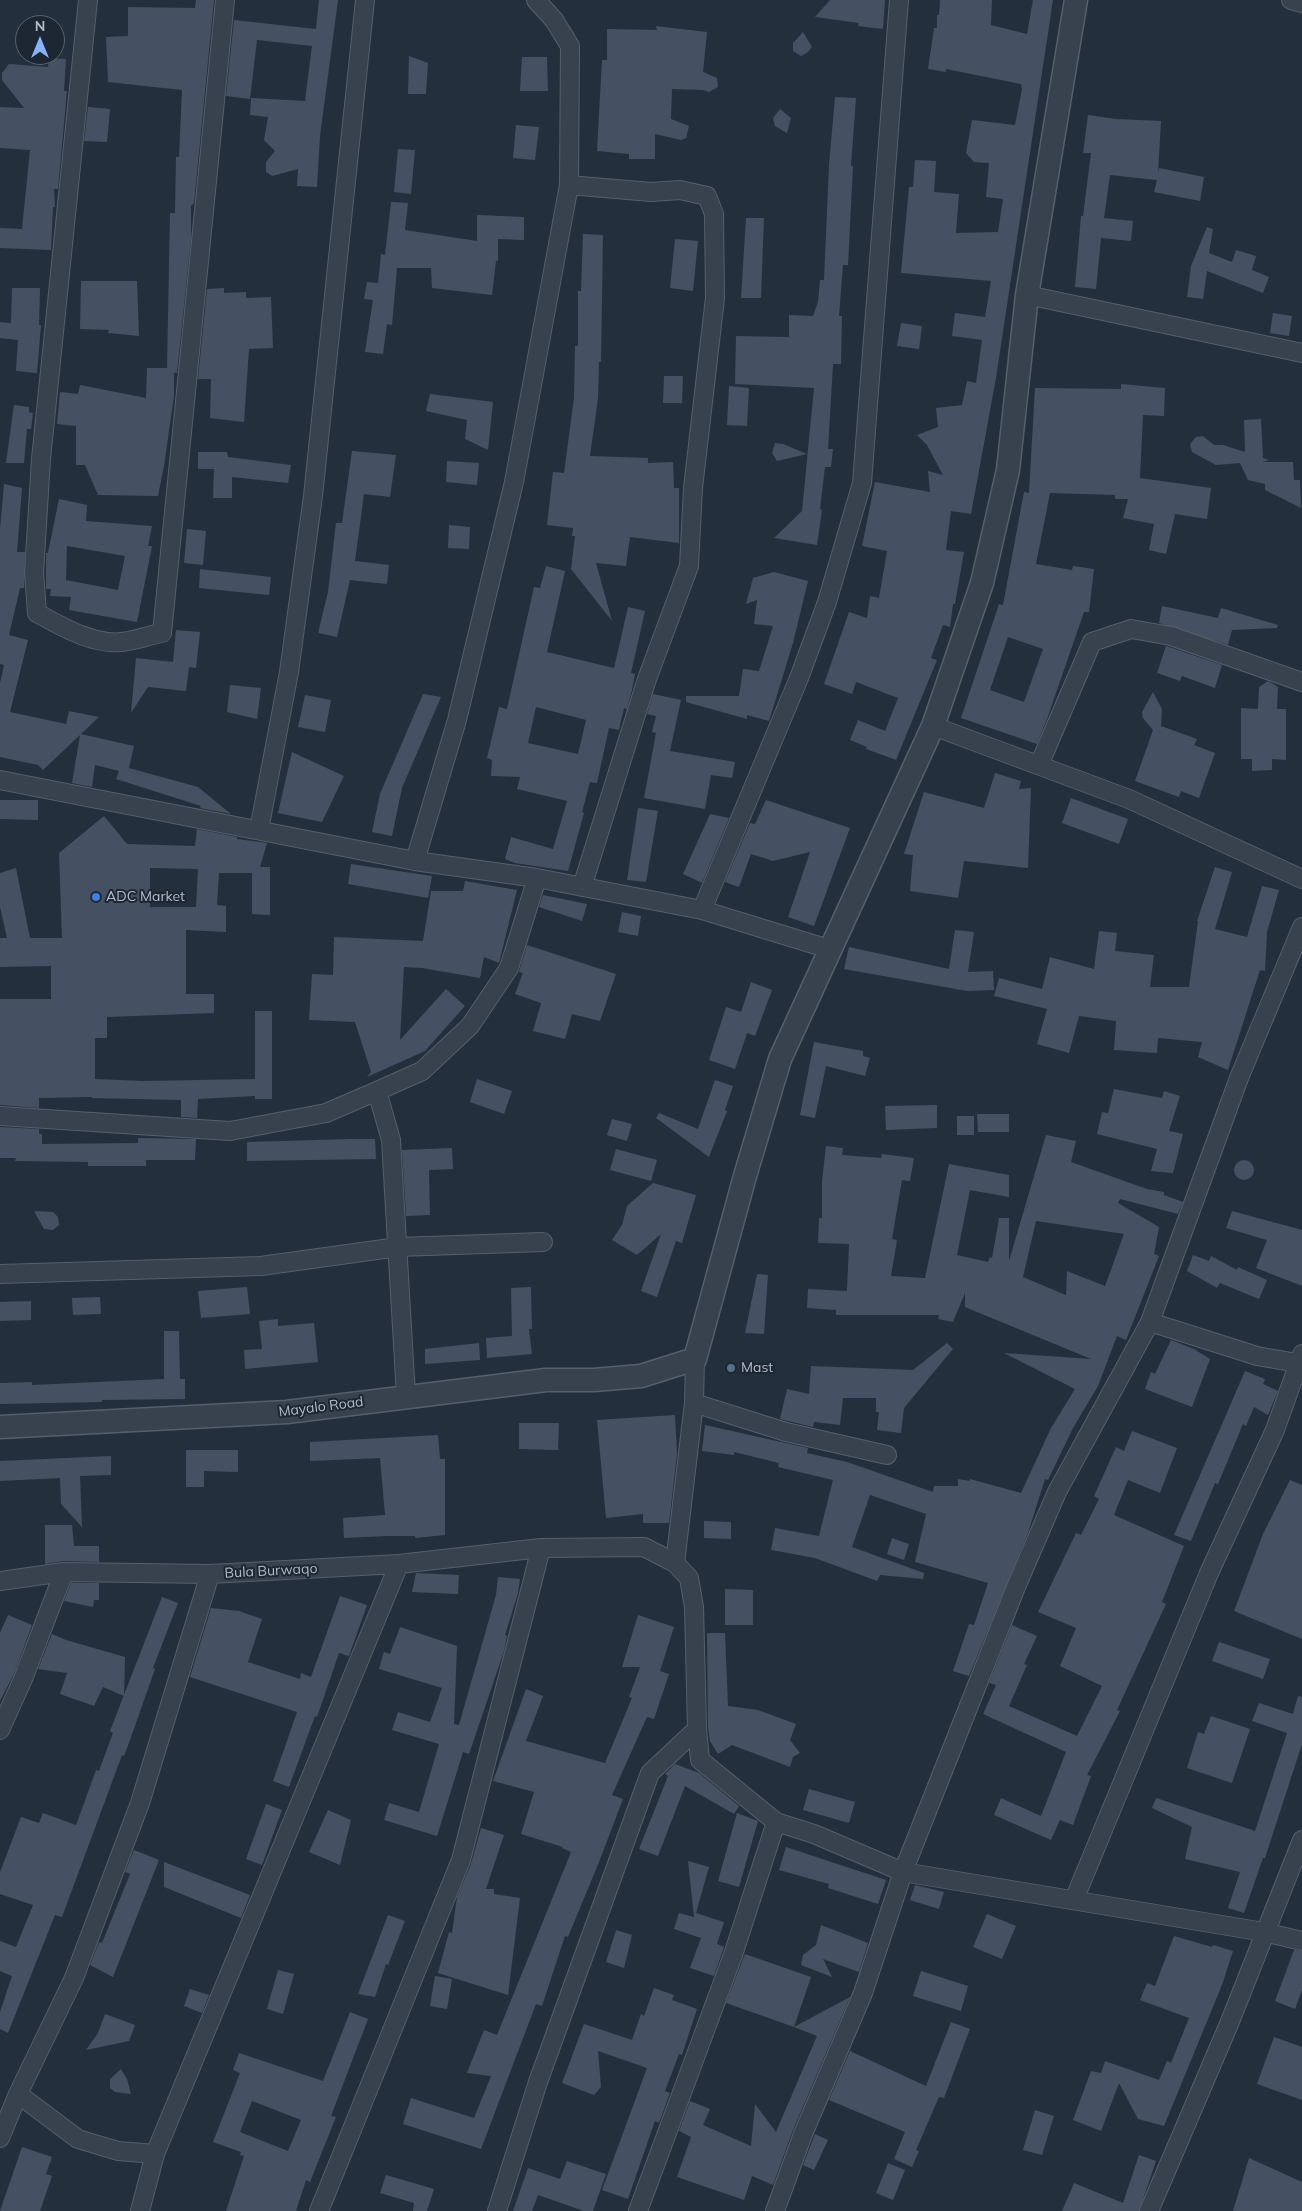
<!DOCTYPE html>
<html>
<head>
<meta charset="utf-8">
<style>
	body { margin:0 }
	#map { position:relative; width:1302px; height:2211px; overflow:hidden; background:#242f3e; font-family:Mulish,sans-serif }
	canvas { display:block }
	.north { position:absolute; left:15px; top:15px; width:50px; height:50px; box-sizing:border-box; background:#1d2633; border:1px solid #59626f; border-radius:50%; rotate:0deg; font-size:14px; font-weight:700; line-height:20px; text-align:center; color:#b4bcc9 }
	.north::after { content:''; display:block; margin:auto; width:18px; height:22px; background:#8ab4f8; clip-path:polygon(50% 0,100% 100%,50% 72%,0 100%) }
</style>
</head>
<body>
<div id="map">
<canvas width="1302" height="2211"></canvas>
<div class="north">N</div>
</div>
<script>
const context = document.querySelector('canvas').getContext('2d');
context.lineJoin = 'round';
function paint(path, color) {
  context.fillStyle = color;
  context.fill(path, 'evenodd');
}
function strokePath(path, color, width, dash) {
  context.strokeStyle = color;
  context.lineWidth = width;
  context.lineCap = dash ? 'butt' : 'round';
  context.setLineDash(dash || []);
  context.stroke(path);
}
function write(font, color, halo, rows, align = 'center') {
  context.font = font + ' Mulish,sans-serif';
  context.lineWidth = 4;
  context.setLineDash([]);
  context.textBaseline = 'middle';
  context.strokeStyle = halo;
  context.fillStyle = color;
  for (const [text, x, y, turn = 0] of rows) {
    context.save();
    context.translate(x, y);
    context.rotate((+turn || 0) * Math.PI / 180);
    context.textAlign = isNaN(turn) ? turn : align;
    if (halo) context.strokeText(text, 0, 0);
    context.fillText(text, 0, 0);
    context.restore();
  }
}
const building = new Path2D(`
	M196,0H214L194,203L191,206V239L177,373H174V396L164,466L158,496L98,495L85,465H76V426L57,424L60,392L78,394L80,385L146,398L147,368H167L170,213H175L176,157H179L182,90L108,82L106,37L128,36V7L195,8Z
	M319,0H338L320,136L317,187L297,186L298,169L272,176L266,172V162L275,151L264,140L268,117L250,115L251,98L305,101L312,46L257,40L250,99L226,96L234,20L316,29Z
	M830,0H885L883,29L858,26L859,23L815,17Z
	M940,0H992L991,25L1027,34L1033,0H1053L996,378L971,514L951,511L946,550L964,552L955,604H953L950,627L943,625L931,658L937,660L896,760L866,749L867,747L850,740L858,720L885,731L898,698L856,682L852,694L824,684L849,612L867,618L870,596L879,598L887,551L862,546L875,482L930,492L928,471L943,475L927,445L917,435L938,427L936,408L962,405L967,381L976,383L982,340L952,336L955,313L985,317L991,281L901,273L909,187H913L915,160L936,161L934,192L959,194L956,233L998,232L1003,199L986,197L989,163L974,162L966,153L972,120L1015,125L1022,89L1021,84L946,69V72L928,69L934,28H937V15H939Z
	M656,26L707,32L703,72L717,78L718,87L709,92L703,90L672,89L671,119L689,126L686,138L681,140L655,134V159H629V154L597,151L602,60H607V29L657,30Z
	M803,32L812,47L807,53L801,56L793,51V43Z
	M409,56L428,63L426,94H408Z
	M522,57H547L548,91H520Z
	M49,58L66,59L64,91H67L58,189H54L55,207H53L51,250L0,248V228L22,229L30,150L0,148V107L24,108L2,80V73L9,64L48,67Z
	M835,97L856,98L851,166H853L848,265H843L839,316H842L841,364H833L828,449H833L831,467H825L820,509L822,510L817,545L774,538L802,511L814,388L735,384L736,336L789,337V315L813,316L818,302L820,280H824L829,165Z
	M88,107L110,109L107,142L84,141Z
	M780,109L791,118L787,133L775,126L773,118Z
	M1088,115L1116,119L1161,121L1158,173L1159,168L1204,177L1200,201L1154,192L1157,180L1110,175L1104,218L1133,221L1131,241L1101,238L1096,289L1075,287L1081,216H1083L1091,153H1083Z
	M516,125L539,127L535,160L513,158Z
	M398,149L415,150L411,194L394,192Z
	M391,202L408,203L405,230L477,241V215L524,217V240L498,239V261H496L492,295L432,288L431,268H397L392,325L387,324L383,354L365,352L373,300L364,299L367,282L378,283L381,254L385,255Z
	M746,218H764L761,298H741Z
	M1207,227L1213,229L1209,253L1232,262L1236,250L1256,256L1252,270L1269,277L1263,293L1207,271L1203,299L1187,297L1191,266Z
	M583,234L603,235L601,362H599L598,398L590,456L648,458V463L673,462L674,488H679V543L630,537L626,566L596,563L612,621L571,569L575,536H572L573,528L547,525L553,472L564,473L574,398L575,346H578V291H581Z
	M675,239L698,241L693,291L670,288Z
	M81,281H137L139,336L108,333L109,330L80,329Z
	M12,288H40L39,325H41L37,373L16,371L18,340L0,338V322L11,323Z
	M224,288V293L246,292V298L271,297L273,348L249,349L244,422L210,418L211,379H198L207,289Z
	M1273,313L1292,316L1289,336L1270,333Z
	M901,323L922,326L919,349L897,346Z
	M664,376H683L682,403H663Z
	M1121,384L1165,388L1164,416L1143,415L1140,478L1211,488L1207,519L1175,514L1166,554L1149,550L1154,524L1123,518L1128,499H1115V495L1050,493L1036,564L1072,570L1073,566L1094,569L1089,612H1084L1047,719L1037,744L961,718L999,604L1003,605L1024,492L1029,493L1035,388L1121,389ZM1008,637L1043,649L1024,702L990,690Z
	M729,386L749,388L747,426L727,425Z
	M430,394L493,402L488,450L465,439L467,420L426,411Z
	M14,405L29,407V412L33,413L31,429H27L24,463H6Z
	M1261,419L1263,458L1269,460L1263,462H1293L1294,480H1300L1301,508L1265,490V484L1248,480L1240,463L1216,465L1192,452L1190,444L1196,437L1203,436L1214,445H1223L1245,452L1244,420Z
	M775,443L783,444L807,454L777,461L772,453Z
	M352,451L396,455L390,497L364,494L355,561L389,565L387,584L350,580L337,637L318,633L328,592L336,523H342Z
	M198,452H227L228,457L291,465L288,483L232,477V498H213L214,469H198Z
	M447,461L479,463L477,485L446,482Z
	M4,484L22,488L17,552H25L24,588H20L9,635L28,640L10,712L66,724L69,711L99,717L81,734L134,746L129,768L198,787L231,814L200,808L201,806L116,779L119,771L95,765L92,787L72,783L80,735L43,770L38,765L0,757V683L4,665L0,664V529Z
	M59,499L87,505L86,521L152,526L148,546H152L137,622L69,610L71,597L50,596L51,589H46V553H48ZM67,546L125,556L118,590L66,580Z
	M449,525L470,527L469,549L448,548Z
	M187,529L206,531L203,565L184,563Z
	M546,566L565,571L547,652L614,668L628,607L645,611L631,673L635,674L632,690L627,709L624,708L619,730L609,728L597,783L590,782L582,812L584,813L568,871L515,863L505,859L511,837L553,849L567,801L517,789L520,777L491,776L492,760L487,758L499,707L507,709L534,587L540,588ZM536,707L586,720L578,754L528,743Z
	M200,569L271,577L269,595L199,588Z
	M774,572L808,581L793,643L769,721L747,715V719L686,702V696H739L743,669L759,671L773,626L754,624L757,600L746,604L753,578Z
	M1162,606L1218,618L1221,608L1278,625L1277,628L1232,630L1228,645L1159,623Z
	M176,630L200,632L196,668L189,667L186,691L148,687L131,713L136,658L173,662Z
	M1166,646L1222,665L1215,688L1182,676L1180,681L1157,673Z
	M1268,681L1278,687L1277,709H1286V760L1272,759V770L1252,771V759H1241V708L1258,709L1259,687Z
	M230,685L261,688L257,719L227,712Z
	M1153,692L1162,709L1161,726L1197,739L1194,745L1215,753L1199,798L1181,791L1179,797L1135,781L1153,730L1143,718L1142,712Z
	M423,694L441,697L402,788L392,836L372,832L380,794Z
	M653,694L681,700L670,751L735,762L732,778L711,775L705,809L644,798L656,733L652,732L656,716L647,714Z
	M305,695L331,700L325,732L298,727Z
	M292,752L344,776L322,822L278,813Z
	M995,773L1021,781L1019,789L1031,788L1028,868L964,861L958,898L910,891L913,855L904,854L924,792L984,808Z
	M1071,798L1128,819L1119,844L1062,823Z
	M0,800H38V820L0,819Z
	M766,800L850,828L814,926L788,917L810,852L773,861L751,854L739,887L725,882L750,823L755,824Z
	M638,808L658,811L646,882L627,880Z
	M710,814L729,818L702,883L683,874Z
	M104,816L127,844L195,846L197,829L237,837V839L267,843L260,867H270V915L252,914V873H219L217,905L226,906V932L186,930V994H214V1013L107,1017V1038H95V1079L143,1081L255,1079V1011H272V1099H255V1096L198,1099L197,1118L181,1117V1100L92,1098V1097L39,1098V1108L0,1105V999H51V966L0,967V938H7L0,907V873L16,868L30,938H62L59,853ZM150,868L198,869L196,907H150Z
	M351,864L432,876L428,898L348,884Z
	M1215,867L1232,872L1215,929L1247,937L1262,886L1279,890L1267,932L1265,971L1260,970L1228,1070L1198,1057L1202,1042L1158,1038L1157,1053L1114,1050L1116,1021L1079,1016L1069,1053L1037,1044L1047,1009L994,996L999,978L1042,989L1050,957L1094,969L1099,931L1117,933L1115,951L1154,955L1150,987H1189L1198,921H1197Z
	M465,881L517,890L499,963L484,957L480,978L422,968L404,967L400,1040L446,989L465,1006L425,1051L367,1077L371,1072L355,1022L309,1020L312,974L333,975L334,937L423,941L431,891H463Z
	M543,895L587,904L582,921L539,907Z
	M622,912L641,916L638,936L618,932Z
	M955,930L974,932L968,972L993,971L994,990L967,991L844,969L849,947L949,969Z
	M527,945L616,974L600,1021L572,1014L565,1039L533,1031L541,1003L515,994L523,973L519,972Z
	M751,982L772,990L755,1036L747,1033L735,1069L709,1060L726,1007L741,1012Z
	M814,1042L863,1051V1056L870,1058L865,1076L826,1066L815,1118L800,1115Z
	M477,1079L512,1091L504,1114L470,1102Z
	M715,1080L733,1086L725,1110L727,1111L709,1157L656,1118L659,1113L698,1129Z
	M1114,1089L1162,1098L1164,1091L1180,1096L1169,1131L1183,1134L1173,1173L1151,1171L1157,1149L1097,1134L1102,1112L1108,1113Z
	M937,1105V1128L886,1130L885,1106Z
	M977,1114H1009V1132H978Z
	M957,1116H974V1135H957Z
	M612,1119L632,1124L627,1141L607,1135Z
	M0,1127L39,1129V1134H42V1144L138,1143V1138L196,1139L195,1160H146V1166H88V1162L15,1161L16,1158H0Z
	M1046,1135L1076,1141L1071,1162L1147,1189L1164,1192V1195L1183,1202L1178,1214L1120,1199L1118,1203L1159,1227L1154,1254L1159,1256L1126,1340L1117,1336L1098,1386L1073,1428L1048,1480L1045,1479L1028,1533L969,1676L953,1671L969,1624L974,1625L988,1583L915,1562L926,1514L870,1495L852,1547L924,1573L923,1579L880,1575L877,1581L815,1558L771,1550L775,1528L819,1536L833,1480L778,1467L779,1463L734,1452V1455L702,1451L705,1425L808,1448L807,1453L847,1462L933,1492L934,1486H958V1479L970,1481V1479L1021,1493L1051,1428L1075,1389L1004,1353L1091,1359L965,1307V1293L953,1322L938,1319L939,1315H836V1310L807,1308L808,1289L847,1291L849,1244L818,1243L819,1218H822V1181L826,1146L843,1148L842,1155L881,1158L882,1154L914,1158L910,1181L902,1180L892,1239L897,1240L891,1276L925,1278L949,1164L1009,1175V1197L970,1190L957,1255L988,1262L990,1257L992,1258L999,1218H1009V1261ZM1036,1221L1124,1234L1105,1286L1067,1271L1066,1295L1023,1277Z
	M351,1139H375L376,1159L247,1161V1142Z
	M452,1148L453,1169L429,1170L430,1215L406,1216L402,1150Z
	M616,1149L657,1160L651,1181L610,1170Z
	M1234 1170a10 10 0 1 1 20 0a10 10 0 1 1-20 0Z
	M653,1183L696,1195L682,1243L676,1241L657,1297L641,1291L661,1234L637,1255L612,1240L622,1225L627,1206Z
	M34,1211L53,1212L58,1217L59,1225L53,1230L44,1229Z
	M1232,1211L1302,1230V1286L1256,1268L1267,1240L1226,1228Z
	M1193,1255L1209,1261L1211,1256L1237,1270L1238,1267L1267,1280L1259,1299L1220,1283L1217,1288L1187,1271Z
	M757,1274L768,1275L764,1334L745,1333Z
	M247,1287L250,1314L201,1318L198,1291Z
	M531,1287L532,1329H529L532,1354L487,1358L486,1338L512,1336L511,1288Z
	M100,1297L101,1314L73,1315L72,1298Z
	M31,1301V1320L0,1321V1302Z
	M278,1319V1326L314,1323L318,1362L245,1369L244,1350L262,1349L259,1321Z
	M164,1331H179L180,1379H185V1399L102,1400V1402L0,1404V1383L32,1382V1385L164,1379Z
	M1171,1340L1194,1349L1210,1359L1192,1407L1145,1389L1151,1372L1155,1374Z
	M479,1343L480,1360L425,1364V1349Z
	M947,1343L953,1349L904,1408L901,1433L877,1430L879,1412H876V1398H843L840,1425L814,1422L813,1427L780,1419L787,1389L809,1394L811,1366L913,1370Z
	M1245,1371L1265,1379L1263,1384L1278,1391L1268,1415L1254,1407L1246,1426L1243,1424L1218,1484L1215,1483L1191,1541L1174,1535Z
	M675,1415L677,1454L669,1523H643V1514L606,1518L597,1420Z
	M519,1423H559L558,1450L519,1449Z
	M1132,1431L1177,1448L1160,1493L1128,1480L1114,1515L1184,1546L1162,1602L1166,1604L1117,1710L1120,1711L1087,1775L1091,1776L1073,1825L1060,1820L1051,1840L994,1815L1001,1798L1041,1816L1066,1752L983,1714L996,1685L989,1683L1012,1625L1037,1636L1024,1664L1027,1665L1009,1706L1077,1736L1102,1686L1060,1666L1076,1628L1038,1612L1076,1533L1081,1535L1099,1499L1094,1496L1116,1447L1124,1451Z
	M438,1435L440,1459H445V1535L415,1538V1536H387L344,1538L343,1518L385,1515L380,1458L310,1461V1442Z
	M186,1450H238V1472L204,1471V1487H186Z
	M111,1456V1475L80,1476L82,1527L61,1504L60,1478L0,1481V1461Z
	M1290,1480L1302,1485V1639L1234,1611L1263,1534Z
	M704,1521L731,1522V1539L704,1538Z
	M45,1525H72L74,1546H99V1562L64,1561L45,1564Z
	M892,1538L909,1544L904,1560L887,1554Z
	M416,1573L459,1575L458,1594L412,1592Z
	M498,1577L520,1579L518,1593L505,1635L507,1636L504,1651L469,1754L463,1752L437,1836L384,1820L389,1803L419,1812L439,1744L392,1730L398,1712L430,1722L442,1688L379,1669L384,1652L390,1654L400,1627L457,1646L454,1724L459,1725L496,1595Z
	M71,1583H99V1600H94L93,1607L64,1601Z
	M725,1589L753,1590V1625H725Z
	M340,1596L367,1605L349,1656L339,1653L317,1717L315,1716L289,1787L273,1781L297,1712L190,1677L211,1608L239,1611L262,1619L248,1662L300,1679L301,1673L311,1677Z
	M162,1597L178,1603L153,1668L155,1669L130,1740L124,1756L122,1755L62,1917L55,1915L8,2033L0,2029V2012L12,1976L0,1971V1941L16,1947L33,1905L0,1894V1872L21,1817L39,1823L43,1813L76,1825L96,1770L99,1771L113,1733L110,1731Z
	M8,1615L32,1625L14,1674L0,1701V1633Z
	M638,1615L674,1627L660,1671L669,1674L654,1719L647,1717L612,1795L623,1799L599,1862L568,1937L565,1936L542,2006L536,2004L481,2149L403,2124L411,2098L474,2118L491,2076L467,2073L484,2030L497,2035L571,1852L562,1848L563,1847L521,1834L534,1792L493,1781L526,1689L543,1696L526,1741L605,1763L632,1698L629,1697L640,1667H622Z
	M707,1633H725L728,1706L758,1710L796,1724L790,1740L800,1753L793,1757L790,1767L732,1745L718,1754L710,1741L708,1728Z
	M52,1634L66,1640L125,1657L124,1696L103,1687L94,1706L60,1694L67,1673L38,1669Z
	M1219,1642L1270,1659L1263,1679L1212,1661Z
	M1298,1696L1302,1697V1744L1265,1858H1263L1244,1913L1228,1908L1240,1872L1185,1859L1192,1827L1152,1808L1156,1798L1255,1831L1287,1733L1252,1721L1259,1703L1293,1714Z
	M1211,1716L1250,1729L1232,1783L1187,1768L1198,1732L1204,1734Z
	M675,1764L699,1773L739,1806L734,1814L685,1786L658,1856L639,1849L668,1776L665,1774Z
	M809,1789L855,1802L849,1823L803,1810Z
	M266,1804L282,1810L262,1865L246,1859Z
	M328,1810L351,1820L340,1865L309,1852Z
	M737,1813L758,1821L739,1887L718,1881Z
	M481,1828L504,1835L486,1889H494V1894L520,1898L508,1995L438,1973L449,1932L452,1933L457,1897L471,1864Z
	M786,1847L886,1880L878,1904L828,1888L829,1884L779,1870Z
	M134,1850L159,1860L113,1977L90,1965L99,1942L102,1943L130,1874L125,1872Z
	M688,1861L709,1867L696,1913L724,1922L717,1944L724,1947L714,1976L690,1968L701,1938L674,1929L679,1913L694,1917Z
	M164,1862L250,1895L241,1918L164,1887Z
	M915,1885L944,1892L939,1909L910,1900Z
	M987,1914L1016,1926L1002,1959L973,1947Z
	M388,1915L405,1921L388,1965L386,1964L375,1997L358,1994Z
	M821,1925L868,1943L859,1972L823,1959L832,1977L801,1965L803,1955L816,1945Z
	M616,1930L632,1935L624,1968L606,1962Z
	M1174,1936L1212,1947L1213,1945L1233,1951L1222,1985L1164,2126L1138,2119L1119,2083L1101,2131L1073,2120L1091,2071L1101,2073L1105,2061L1159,2080L1167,2061L1171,2063L1189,2018L1140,2000L1147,1983L1155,1986Z
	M1294,1950L1302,1951V1990L1295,2009L1275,2001Z
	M745,1954L811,1977L794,2027L726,2003Z
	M278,1970L294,1974L283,2014L267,2009Z
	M921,1971L968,1986L961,2011L913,1996Z
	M435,1976L452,1979L447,2009L430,2006Z
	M654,1988L674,1995L672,2000L697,2009L682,2055L679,2054L665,2091L670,2093L659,2123L655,2121L628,2199L602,2190L647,2068L598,2051L601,2087L594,2095L562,2083L584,2024L632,2040L641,2014L644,2016Z
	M190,1989L209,1995L202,2013L184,2006Z
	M850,1997L793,2130L773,2185L752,2176L744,2200L677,2177L691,2137L679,2131L690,2101L710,2109L703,2125L751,2146L755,2104L776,2132L817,2036L794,2027Z
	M350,2012L368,2019L331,2116L336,2117L310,2182L306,2180L296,2211H226L244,2156L240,2155L241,2152L213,2142L240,2073L233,2070L239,2053L323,2081ZM252,2101L301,2120L288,2151L240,2132Z
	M105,2014L135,2025L129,2041L86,2050L98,2033Z
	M951,2022L970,2029L944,2098L939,2097L916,2150L919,2151L912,2167L894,2159L905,2132L829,2100L850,2051L926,2086Z
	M1274,2037L1302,2047V2100L1257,2084Z
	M121,2069L127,2079L131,2094L115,2092L110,2088V2079Z
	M1035,2110L1054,2116L1042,2155L1023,2150Z
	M815,2134L828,2140L814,2170L803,2165Z
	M22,2147L52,2157L46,2174L52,2176L40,2211H0Z
	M1139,2155L1156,2161L1139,2211H1062L1074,2183L1123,2203Z
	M1249,2158L1302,2182V2211H1233Z
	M567,2161L606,2174L593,2211H584L538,2195L532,2211H513L528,2168L560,2179Z
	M888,2163L905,2170L893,2200L876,2193Z
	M386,2175L434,2189L427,2211H413L414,2203L380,2193Z`);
const minor = new Path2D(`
	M88,0L41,459L34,573L37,613C62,627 98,648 128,641C140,639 150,635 162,633L225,0
	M1291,0L1302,3
	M569,185L651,192L680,190L707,196L714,214L715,298L693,488L689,566L647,679L582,887
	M1027,295L1302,353
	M933,726L1129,799L1302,879
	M1039,765L1092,642L1131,629L1171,636L1302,682
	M0,780L415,861L537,878L702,910L829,949
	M259,830L289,672L313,496L365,0
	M415,861L457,720L514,482L569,185L570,46L554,20L536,0
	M702,910L799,678L827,602L862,483L899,0
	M377,1091L391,1140L406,1396
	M0,1116L230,1131L326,1113L377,1091L422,1071L470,1026L509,968L537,878
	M0,1274L261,1266L398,1247L543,1242
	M1150,1322L1257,1356L1297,1363
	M694,1403L786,1432L887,1455
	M675,1563L694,1403L695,1359
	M0,1581L64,1572L210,1574L399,1564L541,1548L644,1547L675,1563L689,1578L694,1607L697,1729L650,1773L538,2082L497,2211
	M697,1729L700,1760L776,1822L814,1834L903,1872L1264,1932L1302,1941
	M0,1730L23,1679L64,1572
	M1074,1900L1209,1573L1275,1430L1302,1354
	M18,2094L78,2139L118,2151L155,2154
	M0,2138L18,2094L74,1978L140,1803L210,1574
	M140,2211L155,2154L399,1564
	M319,2211L461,1860L541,1548
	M638,2211L733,1955L776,1822
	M775,2211L803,2134L863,1993L903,1872L1016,1587L1057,1492L1150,1322L1239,1078L1302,927
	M1149,2211L1229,2024L1302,1840`);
const tertiary = new Path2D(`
	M0,1427L287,1412L546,1380H594L641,1376L695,1359L745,1176L780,1059L933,726L982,583L1008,470L1027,295L1076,0`);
const markers = [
	[96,897,5,"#3f7fe0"],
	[731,1368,5,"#5c6f8a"]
];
const poiNames = [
	["ADC Market",106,897],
	["Mast",741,1368]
];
const streetNames = [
	["Mayalo Road",321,1407,-7],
	["Bula Burwaqo",271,1571,-3]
];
paint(building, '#455162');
strokePath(minor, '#565f6c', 20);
strokePath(tertiary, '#565f6c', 25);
strokePath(minor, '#38414e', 18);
strokePath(tertiary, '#38414e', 22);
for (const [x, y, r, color] of markers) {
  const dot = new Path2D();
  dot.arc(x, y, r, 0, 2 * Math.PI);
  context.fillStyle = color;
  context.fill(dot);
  strokePath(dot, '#1d2633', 2);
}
write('14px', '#b4bcc9', '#1d2633', poiNames, 'left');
write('14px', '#b4bcc9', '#1d2633', streetNames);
</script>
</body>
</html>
